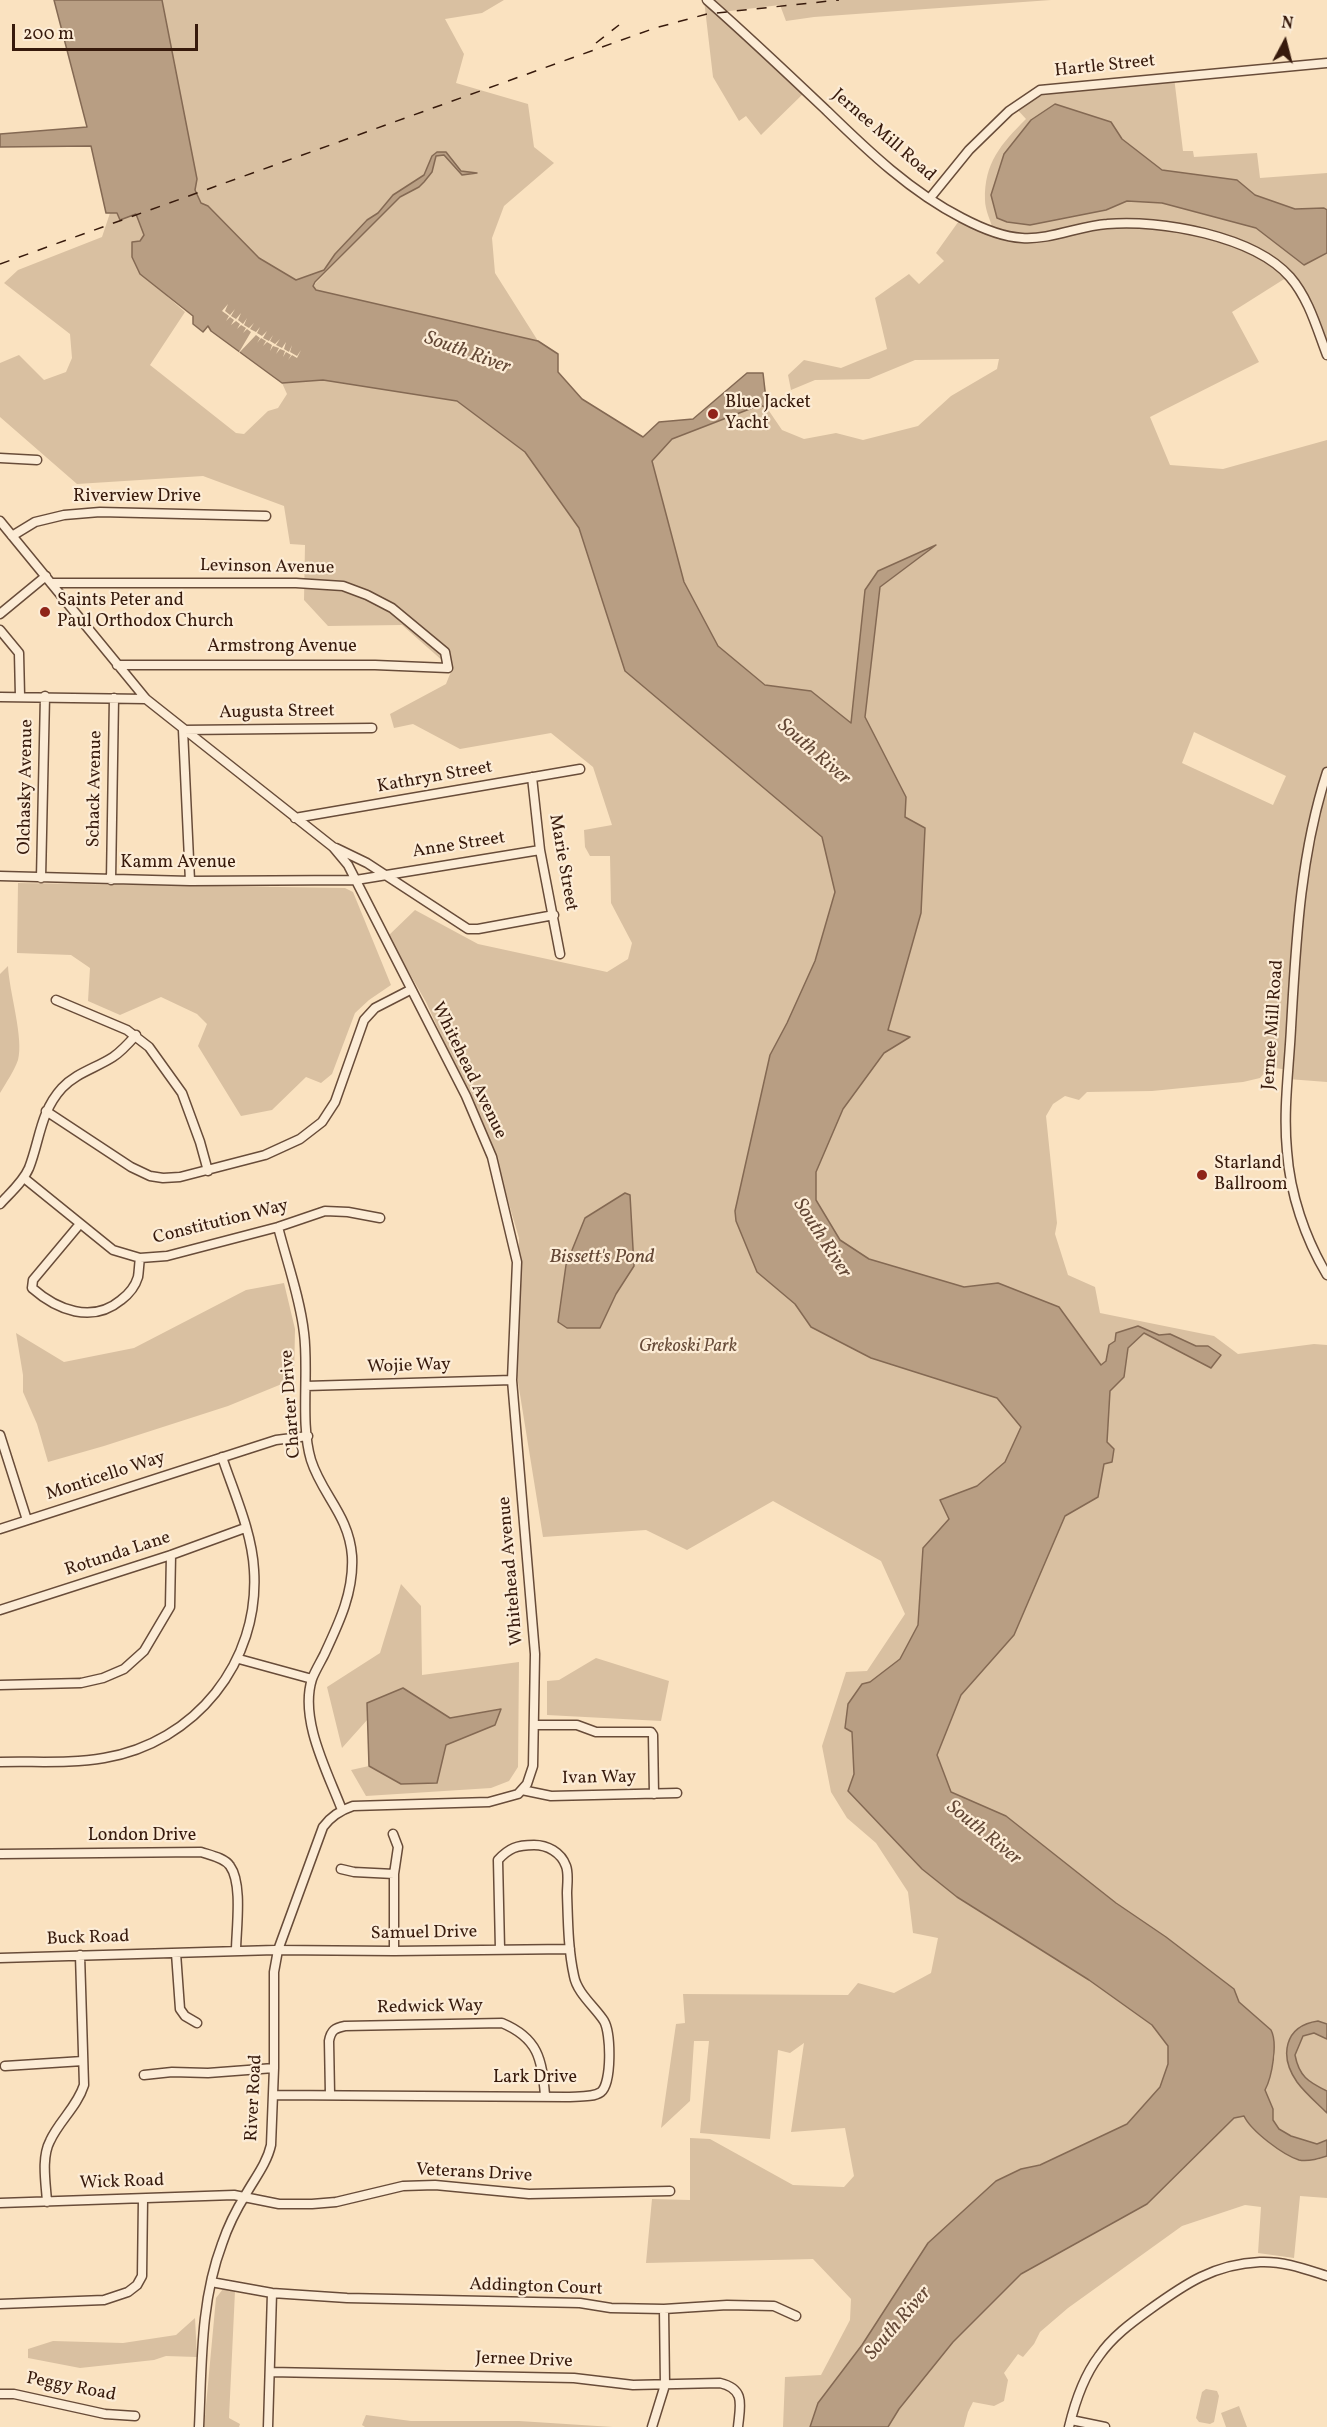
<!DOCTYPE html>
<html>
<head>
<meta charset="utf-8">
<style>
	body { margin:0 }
	#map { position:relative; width:1327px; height:2427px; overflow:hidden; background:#fae2c0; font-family:Vollkorn,serif }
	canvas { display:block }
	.north { position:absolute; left:1255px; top:12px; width:60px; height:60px; -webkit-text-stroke:4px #fcecd6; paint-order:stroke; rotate:7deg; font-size:16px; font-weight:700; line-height:24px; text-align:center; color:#371a0c }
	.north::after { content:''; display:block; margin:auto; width:21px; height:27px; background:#371a0c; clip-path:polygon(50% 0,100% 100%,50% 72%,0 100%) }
	.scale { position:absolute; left:12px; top:24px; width:186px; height:27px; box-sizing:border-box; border:3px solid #371a0c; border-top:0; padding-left:8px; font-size:18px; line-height:21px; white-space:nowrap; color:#371a0c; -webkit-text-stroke:4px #fcecd6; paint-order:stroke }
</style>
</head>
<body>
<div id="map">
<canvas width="1327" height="2427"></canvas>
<div class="north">N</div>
<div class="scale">200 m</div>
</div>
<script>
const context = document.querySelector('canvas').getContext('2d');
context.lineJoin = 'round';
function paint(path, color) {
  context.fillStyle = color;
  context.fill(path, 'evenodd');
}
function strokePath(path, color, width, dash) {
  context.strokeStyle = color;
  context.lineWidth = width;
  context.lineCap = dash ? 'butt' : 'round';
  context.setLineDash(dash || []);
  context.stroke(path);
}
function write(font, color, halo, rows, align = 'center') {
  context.font = font + ' Vollkorn,serif';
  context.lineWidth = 4.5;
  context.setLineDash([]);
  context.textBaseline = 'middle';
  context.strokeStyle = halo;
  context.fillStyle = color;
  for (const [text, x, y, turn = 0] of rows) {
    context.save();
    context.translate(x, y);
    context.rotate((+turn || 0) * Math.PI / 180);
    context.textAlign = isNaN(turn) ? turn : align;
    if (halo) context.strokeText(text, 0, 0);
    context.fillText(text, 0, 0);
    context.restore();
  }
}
const green = new Path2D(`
	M162,0H504L482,13L445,19L464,54L456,83L528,104L534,147L554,163L504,206L492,238L495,273L538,341L316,290L313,286L400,196L419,187L432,172L436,156L444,155L462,175L473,173L461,171L445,152H437L432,156L424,175L393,195L378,213L366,220L335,254L324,270L296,280L259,258L208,206L201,203L195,190L197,179Z
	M704,0H1051L814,17L786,21L780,5L722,12L806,91L761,135L746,116L739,121L713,77Z
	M1174,77L1183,151H1193L1194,157L1257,153L1260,178L1327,173V210L1324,208L1295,209L1255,195L1237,180L1162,170L1122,139L1111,122L1007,222L1030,225L1106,210L1127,201L1162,203L1256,228L1304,265L1327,253V355L1308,307L1289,276L1232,312L1259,362L1150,417L1170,465L1223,469L1327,440V1082L1288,1079V1070L1270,1067L1260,1078L1243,1082L1152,1091L1087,1092L1079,1100L1065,1096L1053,1104L1046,1116L1057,1223L1055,1234L1068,1275L1095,1287L1100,1313L1214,1336L1238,1354L1314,1344L1327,1345V2024L1318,2021L1287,2046C1289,2079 1305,2091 1327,2113V2140L1317,2144L1290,2136L1279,2129L1273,2120V2109L1265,2090L1275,2056L1271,2030L1239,2002L1234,1989L1166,1937L1116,1903L1006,1816L951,1792L937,1755L961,1695L1014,1635L1065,1516L1098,1497L1107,1443L1110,1391L1124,1377L1128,1348L1144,1333L1211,1367L1208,1346H1196L1170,1334L1159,1335L1138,1326L1109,1345L1106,1361L1101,1365L1059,1307L998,1283L964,1287L869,1259L840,1240L816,1200V1172L843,1109L884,1053L909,1037L888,1031L921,913L905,817L906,797L865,717L880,587L933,547L878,571L865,590L851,724L811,691L766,685L718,646L684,582L652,461L672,439L761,405L767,408L782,430L804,439L836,433L863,440L918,426L951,396L997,369L999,359L915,360L869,379L815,380L791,390L788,375L804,360L841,368L887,349L875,298L909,274L919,284L944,261L936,253L961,218L994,232C991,222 985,210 985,200C984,163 1001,144 1026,119L1015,107L1040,90ZM1194,732L1286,776L1273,805L1182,763Z
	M117,212L136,214L144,235L141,241L168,297L185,312L150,365L236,433L244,434L268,411L278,408L287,394L282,383L323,380L457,401L525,452L579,527L625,671L822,837L835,892L815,961L787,1023L770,1055L735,1211L736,1221L757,1272L795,1304L811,1327L871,1358L998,1398L1021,1427L1005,1462L977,1486L941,1500L949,1519L923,1548L918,1625L900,1659L870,1683L852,1732L854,1774L848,1791L922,1869L957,1897L1089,1980L1152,2025L1168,2046V2064L1160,2087L1127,2124L1040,2165L1033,2166L862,2345L818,2403L810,2427H783L785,2377L821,2375L850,2320L851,2299L813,2259L646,2263L652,2199L690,2200V2138L710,2139L793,2185L844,2187L854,2176L845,2128L791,2132L804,2043L790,2053L778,2050L770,2139L700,2133L709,2041H694L690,2101L661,2128L676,2024L685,2023L683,1994L848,1995L858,1983L894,1993L931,1973L938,1938L913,1933L908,1892L876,1843L847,1818L831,1792L822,1746L846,1672L867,1671L905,1614L881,1561L773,1501L687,1550L646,1530L543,1537L517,1376L519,1238L493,1150L426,1002L388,936L415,910L478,944L607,972L628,959L632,943L611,903L610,856H590L585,847L584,830L612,825L593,767L551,733L460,749L413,724L394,728L390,714L446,684L452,669L402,625L328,626L304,600L305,545L290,544L284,506L203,476L77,484L0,417V363L19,355L44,380L66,372L72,358L70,334L4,283L18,270L102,237L110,213Z
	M18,883L345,888L353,892L391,985L369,1000L355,1013L332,1074L321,1083L306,1077L272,1110L241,1116L198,1046L207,1024L197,1014L161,997L120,1015L88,1001L90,968L71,955L17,953Z
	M8,966C9,991 24,1038 18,1060C14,1071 6,1083 0,1093V974Z
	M284,1283L295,1329L294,1379L228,1406L104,1446L48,1462L37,1424L23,1392V1375L16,1333L64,1362L134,1348L246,1290Z
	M401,1584L421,1606L422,1675L519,1662L518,1767L509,1781L491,1788L366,1796L351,1770L369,1766L401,1784L446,1745L494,1725L500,1709L450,1718L403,1688L368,1719L342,1748L327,1687L380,1653Z
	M596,1658L669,1681L661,1721L547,1715V1681L559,1680Z
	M1314,2033L1327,2039V2091C1301,2079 1287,2066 1301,2037Z
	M1244,2115C1253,2138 1290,2158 1313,2160C1318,2160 1323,2158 1327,2156V2198L1300,2196L1294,2258L1258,2253L1261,2207L1245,2205L1182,2226L1068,2308L1040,2332L1034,2344L1023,2357L1018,2354L1004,2373L1008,2380L1004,2401L994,2406L973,2402L968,2412L964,2427H888L898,2409L953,2342L1021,2274L1147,2204L1234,2118Z
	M223,2289L235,2291L229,2418L240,2424L239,2427H204L216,2298Z
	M195,2318L197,2357L166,2356L154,2360L80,2368L28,2358V2349L53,2341L123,2343L176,2335Z
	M1206,2389L1217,2391L1219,2396L1214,2422L1210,2424L1199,2422L1196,2418L1202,2392Z
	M1239,2406L1247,2427H1226L1221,2413Z
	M366,2415L411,2421H519L613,2427H365L362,2425Z`);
const water = new Path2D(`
	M54,0H162L197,179L195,190L201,203L208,206L259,258L296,280L324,270L335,254L367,220L378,213L393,195L424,175L432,156L437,152H446L461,171L477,173L462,175L444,155L436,156L432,172L424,182L419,187L400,197L315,282L313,286L316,290L538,341L558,354V372L582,399L643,437L659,422L693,419L747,373H763L767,408L760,405L672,439L652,461L684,582L718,646L765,685L811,691L851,723L865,590L878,571L936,545L880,587L865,717L906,797L905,817L925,828L921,913L888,1030L910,1037L884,1053L843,1109L816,1172V1200L840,1240L869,1259L964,1287L998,1283L1059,1307L1101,1365L1106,1361L1109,1345L1115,1341L1116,1333L1138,1326L1159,1335L1170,1334L1196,1346H1208L1221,1355L1211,1368L1144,1333L1128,1348L1124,1377L1110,1391L1107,1442L1114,1449L1112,1462L1104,1464L1098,1497L1065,1516L1014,1635L961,1695L937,1755L951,1792L1006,1816L1116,1903L1166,1937L1234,1989L1239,2002L1271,2030C1278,2043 1272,2077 1265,2090L1273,2109V2120L1279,2129L1291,2136L1317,2144L1327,2140V2156C1318,2159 1308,2162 1299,2160C1283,2155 1251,2131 1244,2116L1234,2118L1147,2204L1021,2274L953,2342L899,2409L888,2427H810L818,2403L862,2345L928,2243L996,2181L1021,2169L1040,2165L1127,2124L1160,2087L1168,2064V2046L1152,2025L1089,1980L957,1897L922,1869L848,1791L854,1774L852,1732L845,1728L848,1704L862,1684L870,1682L900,1659L918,1625L923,1548L949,1519L940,1500L977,1486L1005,1462L1021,1427L997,1398L871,1358L811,1327L795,1304L757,1272L736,1221L735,1211L770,1055L787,1023L815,961L835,892L822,837L625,671L579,528L525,452L457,401L323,380L282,383L211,331L208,326L203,332L193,324V316L140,274L132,257V242L140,241L144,235L136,214L120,220L117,213H106L91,146L0,147V134L87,127Z
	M1055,104L1111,122L1122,139L1162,170L1237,180L1255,195L1295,209L1324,208L1327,210V253L1304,265L1256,228L1162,203L1127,201L1106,210L1030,225L1007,222L997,218L991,195L1004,154L1031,120Z
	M625,1193L630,1195L634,1266L616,1294L600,1328H567L558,1322L566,1265L585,1218Z
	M403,1688L450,1718L501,1709L495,1725L446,1745L437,1783L401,1784L369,1766L367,1703Z
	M1318,2021L1327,2024V2039L1314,2033L1303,2036L1295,2055C1299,2076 1308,2082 1327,2091V2113C1317,2103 1305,2093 1297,2082C1279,2056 1284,2026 1318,2021Z`);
const pier = new Path2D(`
	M228,304L225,311L230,315L235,309L231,316L236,319L241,313L238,320L243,324L247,318L244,325L249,328L254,323L250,329L256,332L260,327L257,333L262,336L267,331L263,338L269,341L273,335L270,341L275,344L280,339L276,345L282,348L286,342L284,349L289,352L292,345L290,352L297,356L301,350L297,358L292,355L288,360L291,355L286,352L283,357L285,351L280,349L276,354L279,348L273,346L270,351L272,345L267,342L263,346L266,341L261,338L257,343L260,338L256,335L238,354L251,332L247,329L243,333L246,328L241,325L237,329L240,324L236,321L231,325L234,320L230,317L226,321L229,316L222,311Z`);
const minor = new Path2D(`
	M707,0C748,36 788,74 827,111C868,151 911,192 962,218C981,228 1001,237 1022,238C1050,240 1079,226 1107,224C1160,219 1254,236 1290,277C1309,299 1317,329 1327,355
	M930,198L969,150L1009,111L1040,90L1327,63
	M0,458L37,460
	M0,521L146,699L333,847L348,865L466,1096L492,1157L517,1262L512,1380L535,1654L533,1766L527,1784L518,1794L489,1802L353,1806C341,1810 331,1816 323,1827L278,1950L274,1972V2068L271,2145C267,2163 255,2178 246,2194C236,2210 228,2226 222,2244C200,2302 202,2366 199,2427
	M12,536L35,522L64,515L100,512L266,516
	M51,583H296L343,586L367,595L392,608L445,652L448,668L375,665H117
	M0,614L46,576
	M0,630L19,653L20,696
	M0,697L146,699
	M1327,772C1300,855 1296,942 1291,1028C1289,1069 1283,1110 1287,1151C1290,1194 1305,1238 1327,1275
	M532,777L540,850L560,954
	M295,818L580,769
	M336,848L367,863L468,929H478L554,915
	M0,876L190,881L356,880L540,850
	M41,878L45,696
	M111,880L114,698
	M190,881L183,730L372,728
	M56,1000L127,1030L149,1047L182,1093L200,1142L208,1171
	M46,1111L131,1167L150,1176L163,1178L180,1177L265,1155L300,1139L322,1122L335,1102L364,1020L375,1008L410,990
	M24,1178L113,1250L140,1258L167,1256L278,1227L325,1211L348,1212L380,1218
	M0,1204C10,1193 23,1182 29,1168C40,1140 40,1112 62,1088C76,1073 96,1068 113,1057C122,1051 129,1043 136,1035
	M79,1225L33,1280L32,1288C57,1310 92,1324 121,1300C129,1294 135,1287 138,1277C139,1271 139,1264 140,1258
	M278,1227C287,1262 300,1298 304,1333C309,1372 300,1424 311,1460C322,1495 349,1515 352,1556C354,1592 339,1623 324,1655C320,1663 315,1671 312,1679C299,1720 328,1773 342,1810
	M306,1386L512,1380
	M0,1435L27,1520
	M0,1529L276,1440L308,1436
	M0,1610L171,1555L245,1528
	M239,1659L312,1679
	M0,1685L81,1683L103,1678L124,1669L144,1651L170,1607L171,1555
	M534,1725H577L596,1732H651L653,1735L654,1794
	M0,1762C34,1761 71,1764 104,1758C195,1743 260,1662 254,1570C252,1532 234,1493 222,1457
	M522,1790L551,1796L677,1793
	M393,1834L398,1847L394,1874V1951
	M0,1854L201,1852C210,1855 225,1858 230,1866C243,1884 236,1930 236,1951
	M341,1869L354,1872L394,1874
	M176,1953L180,2009L185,2016L197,2023
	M0,1958L275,1950L394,1951L570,1949
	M5,2066L83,2061
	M144,2075L172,2072L208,2073L274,2068
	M330,2094L329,2041C331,2030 335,2028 345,2026L502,2023C538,2038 542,2059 545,2095
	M273,2095L566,2097C576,2096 593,2098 601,2092C612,2083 611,2033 604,2021C595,2007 577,1993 574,1976C568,1949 568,1921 567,1893C567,1885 569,1874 566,1866C561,1852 547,1845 534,1845C517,1845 509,1848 498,1860L500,1949
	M47,2202C46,2184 41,2158 50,2141C59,2121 77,2107 84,2085L80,1955
	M0,2203L234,2195L279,2204H312L336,2202L403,2186L435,2185L529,2194L670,2191
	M211,2282L272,2293L347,2298L580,2303L611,2308L664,2309L727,2305L774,2306L796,2316
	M0,2304L104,2300L128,2292L137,2285L142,2276L143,2199
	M270,2372L574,2378L633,2385L720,2383C746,2389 740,2406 738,2427
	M0,2394H14L105,2414L135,2416
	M1071,2420L1105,2427
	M268,2427L272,2293
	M652,2427L665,2385L664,2309
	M1069,2427C1075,2402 1083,2377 1099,2356C1112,2337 1131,2323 1149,2310C1185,2284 1214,2264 1260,2262C1284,2261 1305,2269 1327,2276`);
const rail = new Path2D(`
	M596,43L619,25
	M0,264L655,28L707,14L839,0`);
const markers = [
	[713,414,6,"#8f2418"],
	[45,612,6,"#8f2418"],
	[1202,1175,6,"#8f2418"]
];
const streetNames = [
	["Hartle Street",1105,67,-6],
	["Jernee Mill Road",883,136,41],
	["Riverview Drive",137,498],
	["Levinson Avenue",267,568,1],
	["Armstrong Avenue",282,648],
	["Augusta Street",277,713,-1],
	["Kathryn Street",435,778,-10],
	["Olchasky Avenue",27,787,-89],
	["Schack Avenue",96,789,-89],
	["Anne Street",459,846,-9],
	["Marie Street",562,863,80],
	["Kamm Avenue",178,864],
	["Jernee Mill Road",1274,1025,-86],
	["Whitehead Avenue",468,1071,64],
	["Constitution Way",221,1223,-14],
	["Wojie Way",409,1367,-2],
	["Charter Drive",292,1404,-94],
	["Monticello Way",106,1477,-18],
	["Rotunda Lane",118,1555,-18],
	["Whitehead Avenue",512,1571,-95],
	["Ivan Way",599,1779,-1],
	["London Drive",142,1837],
	["Samuel Drive",424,1934,-1],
	["Buck Road",88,1939,-2],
	["Redwick Way",430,2008,-1],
	["Lark Drive",535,2079],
	["River Road",255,2098,-87],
	["Veterans Drive",474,2174,3],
	["Wick Road",122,2183,-2],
	["Addington Court",536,2288,2],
	["Jernee Drive",524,2361,2],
	["Peggy Road",71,2388,11]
];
const poiNames = [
	["Blue Jacket",725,404],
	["Yacht",725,425],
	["Saints Peter and",57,602],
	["Paul Orthodox Church",57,623],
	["Starland",1214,1165],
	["Ballroom",1214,1186]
];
const parkNames = [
	["Grekoski Park",688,1348]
];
const waterNames = [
	["South River",467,354,20],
	["South River",813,753,41],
	["South River",821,1239,57],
	["Bissett's Pond",602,1258],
	["South River",983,1834,39],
	["South River",899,2324,-49]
];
paint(green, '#d9c0a1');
paint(water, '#b89e83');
strokePath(water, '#846953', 1.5);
paint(pier, '#fae2c0');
strokePath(minor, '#684c39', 11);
strokePath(minor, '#fcecd6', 8);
strokePath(rail, '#371a0c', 1.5, [10, 10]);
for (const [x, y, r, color] of markers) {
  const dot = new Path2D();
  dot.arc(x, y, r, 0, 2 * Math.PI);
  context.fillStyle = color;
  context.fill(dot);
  strokePath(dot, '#fcecd6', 2);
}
write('18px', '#371a0c', '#fcecd6', streetNames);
write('18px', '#371a0c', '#fcecd6', poiNames, 'left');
write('italic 18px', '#684c39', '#fcecd6', parkNames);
write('italic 20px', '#644836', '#fcecd6', waterNames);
</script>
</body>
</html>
